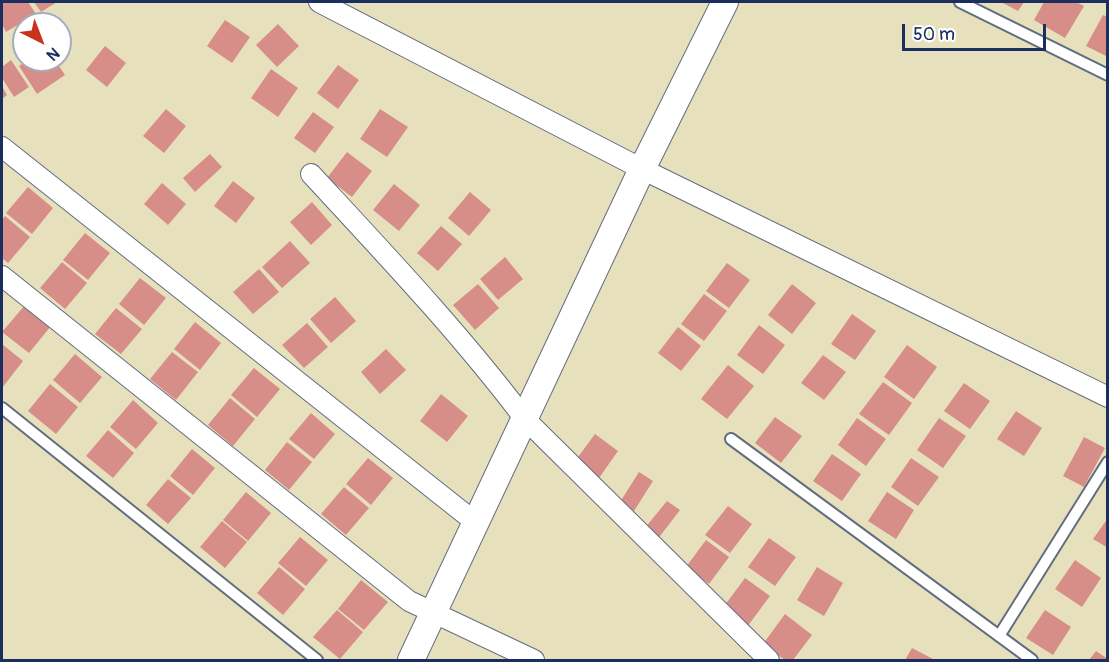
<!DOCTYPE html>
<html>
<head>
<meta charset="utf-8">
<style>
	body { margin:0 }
	#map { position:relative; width:1109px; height:662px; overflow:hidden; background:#e7e0bd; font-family:Pangolin,sans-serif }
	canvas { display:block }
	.frame { position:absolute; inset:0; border:3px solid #1b2f5e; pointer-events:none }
	.north { position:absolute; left:12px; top:12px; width:60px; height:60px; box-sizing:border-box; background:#fff; border:2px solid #a4acbf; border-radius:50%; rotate:138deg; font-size:16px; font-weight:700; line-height:24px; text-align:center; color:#1b2f5e }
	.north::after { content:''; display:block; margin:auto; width:21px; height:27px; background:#c8321e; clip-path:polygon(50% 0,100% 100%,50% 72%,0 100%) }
	.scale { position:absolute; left:902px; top:24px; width:144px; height:27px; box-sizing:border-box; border:3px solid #1b2f5e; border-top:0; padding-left:8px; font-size:18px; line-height:21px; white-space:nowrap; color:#1b2f5e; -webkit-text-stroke:4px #fff; paint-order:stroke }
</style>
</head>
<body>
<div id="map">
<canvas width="1109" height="662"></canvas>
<div class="frame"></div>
<div class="north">N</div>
<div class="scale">50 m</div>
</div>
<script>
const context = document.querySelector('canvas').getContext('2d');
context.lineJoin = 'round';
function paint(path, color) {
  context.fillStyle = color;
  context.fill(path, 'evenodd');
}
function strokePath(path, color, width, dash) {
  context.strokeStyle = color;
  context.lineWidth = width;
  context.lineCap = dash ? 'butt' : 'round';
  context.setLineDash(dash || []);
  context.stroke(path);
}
const building = new Path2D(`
	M2,2H28L36,14L6,32L2,24Z
	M34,2H57L41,12Z
	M1001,2H1024L1018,11Z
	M1044,2H1076L1084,6L1065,38L1034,20Z
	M1103,15L1108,17V57L1086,46Z
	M225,20L250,37L232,63L207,46Z
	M278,24L299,46L277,67L256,45Z
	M105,46L126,63L107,87L86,70Z
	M11,60L29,87L14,97L2,78V67Z
	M28,60H55L65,75L37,94L19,66Z
	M338,65L359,80L338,109L317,93Z
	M271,69L298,88L278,117L251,98Z
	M2,86L7,95L2,99Z
	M166,109L186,126L164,153L143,136Z
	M380,109L408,127L387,157L360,139Z
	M313,112L334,127L315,153L294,138Z
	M347,152L372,171L352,197L327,178Z
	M210,154L222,167L195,192L183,178Z
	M233,181L255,198L236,223L214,206Z
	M162,183L186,204L168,225L144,204Z
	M394,184L420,205L399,231L373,210Z
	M28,187L53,208L32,234L6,213Z
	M470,192L491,210L469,236L448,218Z
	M312,202L332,225L311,245L290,222Z
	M5,216L30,237L8,263L2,258V220Z
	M441,226L462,244L438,271L417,253Z
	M85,233L110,253L88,280L63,260Z
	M290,241L310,263L282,288L262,267Z
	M505,257L523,279L498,300L480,279Z
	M62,262L87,283L65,309L40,288Z
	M727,263L750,280L729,308L706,291Z
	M259,269L279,292L253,314L233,292Z
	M140,278L166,298L144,325L119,304Z
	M478,284L499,308L475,330L453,305Z
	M792,284L816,303L792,334L768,315Z
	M704,294L727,311L704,341L681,324Z
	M335,297L356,321L331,343L310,319Z
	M25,305L51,326L29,353L2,332Z
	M116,308L142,329L121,354L95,334Z
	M852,314L876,331L855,360L831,344Z
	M195,322L221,343L200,370L174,349Z
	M307,323L328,347L304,368L282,345Z
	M759,325L785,345L763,374L737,355Z
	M678,327L701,346L681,371L658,353Z
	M2,344L23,361L2,388Z
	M907,345L937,367L914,399L884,377Z
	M386,349L406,370L380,394L361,372Z
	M172,352L198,372L176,400L150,379Z
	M75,354L102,377L80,403L53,380Z
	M823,355L846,372L824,400L801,383Z
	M728,365L754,386L727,419L701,399Z
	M254,368L280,389L257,417L231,395Z
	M883,382L912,403L889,435L859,414Z
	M964,383L990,401L970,429L944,411Z
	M50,384L78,407L56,434L28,411Z
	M441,394L468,416L447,442L420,421Z
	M230,398L255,419L233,446L208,425Z
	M133,400L158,423L136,449L110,427Z
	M1016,411L1042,428L1024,456L997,439Z
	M311,413L335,434L314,459L289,439Z
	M775,417L802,436L781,463L755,443Z
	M857,418L886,439L866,466L838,445Z
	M939,418L966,436L943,468L917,450Z
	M108,430L134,453L113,478L86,456Z
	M595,434L618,451L599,478L575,461Z
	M1084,437L1105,448L1084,487L1063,476Z
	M287,442L312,462L289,490L265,470Z
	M192,449L215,468L193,495L170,476Z
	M832,454L861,474L842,501L813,481Z
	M368,458L393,478L371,505L346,484Z
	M911,458L939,477L918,506L891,487Z
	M639,472L653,481L634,511L620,502Z
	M168,479L191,498L168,524L146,505Z
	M344,487L369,508L346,535L321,514Z
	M246,492L271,513L248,541L223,520Z
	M887,492L914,510L896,539L868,521Z
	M667,501L680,510L657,540L644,529Z
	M728,506L752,524L730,553L705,535Z
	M1108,518V548L1093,539Z
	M222,521L247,542L225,568L200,547Z
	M300,537L328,560L306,586L278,563Z
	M769,538L796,557L775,586L748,567Z
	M706,540L729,557L709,584L686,567Z
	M1075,560L1101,578L1082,607L1055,589Z
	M279,567L305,589L283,615L257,593Z
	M817,567L843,583L824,616L797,600Z
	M745,578L770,596L747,627L722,609Z
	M361,580L388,602L364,630L338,609Z
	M337,610L363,632L340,659L313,637Z
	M1045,610L1071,627L1053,655L1026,638Z
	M785,614L812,635L793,660H785L763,644Z
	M912,648L935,660H905Z
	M1096,651L1108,659V660H1089Z`);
const service = new Path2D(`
	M960,2L1108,75
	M2,408L317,660
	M731,439L1032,660
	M999,636L1108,462`);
const minor = new Path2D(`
	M319,2L642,169L1108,397
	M2,147L475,522
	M311,174C384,253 459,332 524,418L769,660
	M2,276L409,601L534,660`);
const tertiary = new Path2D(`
	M411,660L642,169L725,2`);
paint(building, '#d88e88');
strokePath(service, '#626d7f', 14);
strokePath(minor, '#626d7f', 22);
strokePath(tertiary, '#626d7f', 28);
strokePath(service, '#fff', 10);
strokePath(minor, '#fff', 20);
strokePath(tertiary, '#fff', 26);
</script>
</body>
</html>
